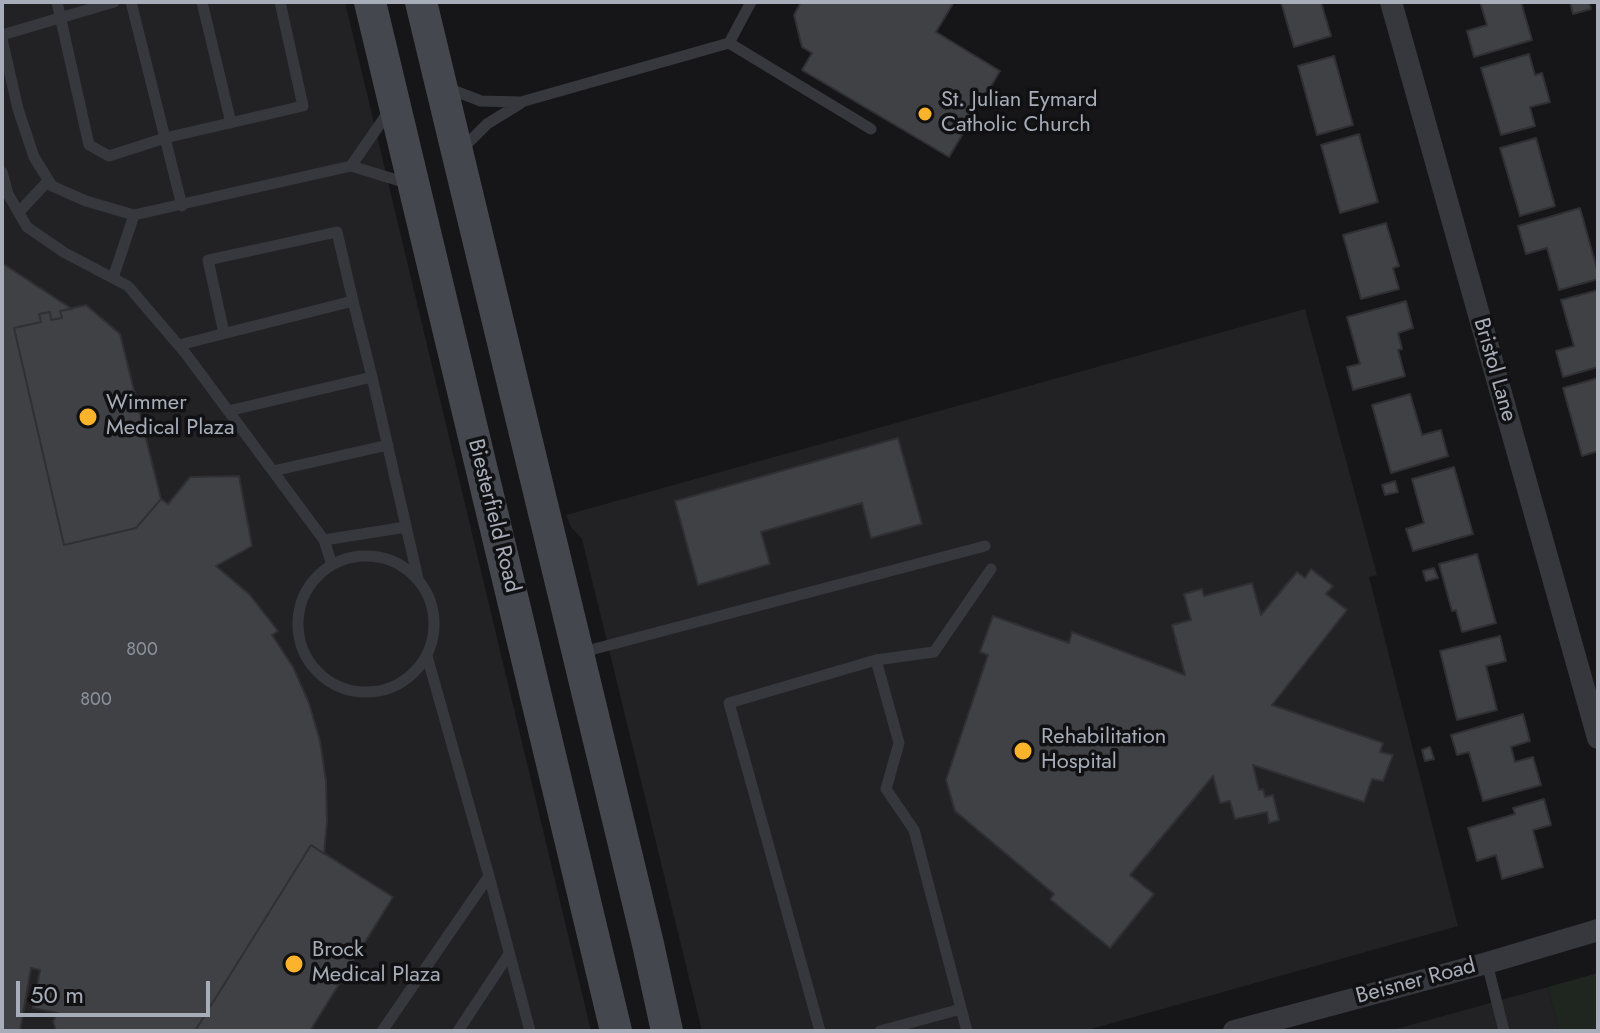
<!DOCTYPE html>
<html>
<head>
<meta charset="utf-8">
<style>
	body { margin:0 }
	#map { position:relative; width:1600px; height:1033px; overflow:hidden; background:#161618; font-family:Jost,sans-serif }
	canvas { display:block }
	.frame { position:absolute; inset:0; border:4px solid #a7adb9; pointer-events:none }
	.scale { position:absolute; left:16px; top:981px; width:194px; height:36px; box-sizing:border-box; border:4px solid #a7adb9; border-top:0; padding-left:10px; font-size:24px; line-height:28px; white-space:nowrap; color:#a7adb9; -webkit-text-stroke:6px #111113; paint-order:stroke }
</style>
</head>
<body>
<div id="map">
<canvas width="1600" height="1033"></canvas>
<div class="frame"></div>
<div class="scale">50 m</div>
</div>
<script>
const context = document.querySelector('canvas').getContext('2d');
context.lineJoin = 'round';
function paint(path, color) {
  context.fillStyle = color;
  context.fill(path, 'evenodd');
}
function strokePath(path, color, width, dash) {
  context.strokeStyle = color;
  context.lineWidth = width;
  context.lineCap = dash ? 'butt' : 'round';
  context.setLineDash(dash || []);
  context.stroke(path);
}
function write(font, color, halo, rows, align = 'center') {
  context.font = font + ' Jost,sans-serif';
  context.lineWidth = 7;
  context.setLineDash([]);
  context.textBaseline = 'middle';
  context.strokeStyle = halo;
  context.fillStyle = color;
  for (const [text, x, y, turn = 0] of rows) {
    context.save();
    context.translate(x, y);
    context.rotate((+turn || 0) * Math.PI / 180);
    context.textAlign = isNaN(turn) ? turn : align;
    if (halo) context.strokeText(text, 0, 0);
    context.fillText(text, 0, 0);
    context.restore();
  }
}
const built = new Path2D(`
	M2,2H345L591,1031H2Z
	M1305,309L1377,575L1369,577L1458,926L1084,1031H702L582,539L571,527L566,515Z
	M1548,987L1559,1031H1389Z`);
const green = new Path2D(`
	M1598,973V1031H1559L1548,987Z`);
const building = new Path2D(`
	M797,2H954L936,32L1000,71L949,157L802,70L812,53L802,47L794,15L800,4Z
	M1281,2H1321L1331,36L1294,47Z
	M1480,2H1521L1532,40L1474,57L1467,31L1487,25Z
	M1570,2H1589L1591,9L1573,14Z
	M1529,54L1535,75L1542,73L1550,102L1530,107L1535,126L1501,135L1481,68Z
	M1334,56L1353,125L1317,135L1298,66Z
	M1359,134L1378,202L1340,213L1321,145Z
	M1536,138L1555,206L1520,216L1500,148Z
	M1580,208L1598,273V279L1559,290L1547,248L1526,254L1518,226Z
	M1386,223L1399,266L1393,268L1399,289L1361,299L1343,235Z
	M2,263L72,309L60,311L62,318L51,320L50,312L39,314L41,322L14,328L64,545L136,528L161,499L168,504L190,477L239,476L252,546L216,566L250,595L278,631L272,635L293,667L309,703L320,741L326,781L327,821L324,854L311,845L195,1031H56L53,1021L58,1013L33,1008L40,970L31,968L20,1031H2Z
	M1598,290V367L1563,377L1556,351L1574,346L1561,300Z
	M1406,301L1413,328L1398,333L1402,349L1398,350L1405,376L1353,390L1347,367L1360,364L1347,317Z
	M86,305L120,334L161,499L136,528L64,545L14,328L41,322L39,314L50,312L51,320L62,318L60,311Z
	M1598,378V451L1582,456L1563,388Z
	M1410,394L1422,435L1441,430L1448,456L1391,473L1372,405Z
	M898,438L922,524L871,538L862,503L761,532L770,564L698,585L675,501Z
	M1454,467L1473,534L1413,551L1406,529L1424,523L1412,479Z
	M1395,481L1398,492L1385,495L1382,485Z
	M1477,554L1496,623L1462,632L1456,610L1452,611L1439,564Z
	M1434,568L1438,578L1426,581L1423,571Z
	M1311,569L1333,586L1326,594L1347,610L1272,705L1383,743L1380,752L1393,755L1383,781L1372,779L1364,802L1253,765L1259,790L1263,789L1265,797L1273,795L1279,820L1269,823L1267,812L1235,819L1230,801L1220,803L1213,776L1130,875L1154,894L1110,948L1050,899L1054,894L955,811L946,780L988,655L980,652L993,616L1069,643L1072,632L1185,675L1172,625L1191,620L1184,594L1202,589L1204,596L1252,583L1261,615L1297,572L1305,578Z
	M1500,636L1506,661L1486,666L1497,710L1457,720L1440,651Z
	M1523,714L1530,741L1511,747L1515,762L1533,757L1541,785L1483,801L1469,752L1457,755L1451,735Z
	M1430,747L1434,759L1425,761L1422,750Z
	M1544,799L1551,825L1533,830L1543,867L1502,879L1496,855L1477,861L1468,828L1515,814L1513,808Z
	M311,845L393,897L310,1031H195Z`);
const service = new Path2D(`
	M57,2L89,145L109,156L165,138L303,106L280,2
	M131,2L182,206
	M202,2L231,123
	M2,35L114,2
	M2,39L18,109L34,157L52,186L86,201L134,215L351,166L410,184
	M729,43L871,129
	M447,88L481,101L521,102L729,43L751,2
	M462,149L487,124L521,103
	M351,166L389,111
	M2,172L8,194L27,227L65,253L128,286L186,354L324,540L332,565
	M19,212L48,181
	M113,278L134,215
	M179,345L353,301L337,232L208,260L224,333
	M372,377L418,579
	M228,411L372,377L353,301
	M273,471L388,445
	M324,540L406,527
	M298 624a68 68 0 1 1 136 0a68 68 0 1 1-136 0Z
	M579,653L985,546
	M427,656L489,876L530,1031
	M876,660L934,652L991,569
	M1487,963L1504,1031
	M382,1031L489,876
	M458,1031L509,954
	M820,1031L729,703L876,660L899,743L886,789L914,830L967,1031
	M880,1031L961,1009`);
const minor = new Path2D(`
	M1391,2L1598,738
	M1234,1031L1487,963L1598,930`);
const secondary = new Path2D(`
	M370,2L616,1031
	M421,2L648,944L667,1031`);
const markers = [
	[925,114,8,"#fbb32b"],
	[88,417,10,"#fbb32b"],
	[1023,751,10,"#fbb32b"],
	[294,964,10,"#fbb32b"]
];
const numberNames = [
	["800",142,651],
	["800",96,701]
];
const poiNames = [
	["St. Julian Eymard",941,101],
	["Catholic Church",941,126],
	["Wimmer",106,404],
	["Medical Plaza",106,429],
	["Rehabilitation",1041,738],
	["Hospital",1041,763],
	["Brock",312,951],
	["Medical Plaza",312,976]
];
const streetNames = [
	["Bristol Lane",1494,370,74],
	["Biesterfield Road",493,516,76],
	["Beisner Road",1416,982,-15]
];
paint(built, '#222225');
paint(green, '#1e261f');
paint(building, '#404145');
strokePath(building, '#303034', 2);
strokePath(service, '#37383d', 11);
strokePath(minor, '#37383d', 22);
strokePath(secondary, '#44474d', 32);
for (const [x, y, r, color] of markers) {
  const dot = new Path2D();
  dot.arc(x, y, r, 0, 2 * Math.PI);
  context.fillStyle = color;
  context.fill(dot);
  strokePath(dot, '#111113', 3);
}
write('18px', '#8d929c', null, numberNames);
write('22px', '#a7adb9', '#111113', poiNames, 'left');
write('22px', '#a7adb9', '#111113', streetNames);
</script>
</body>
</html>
